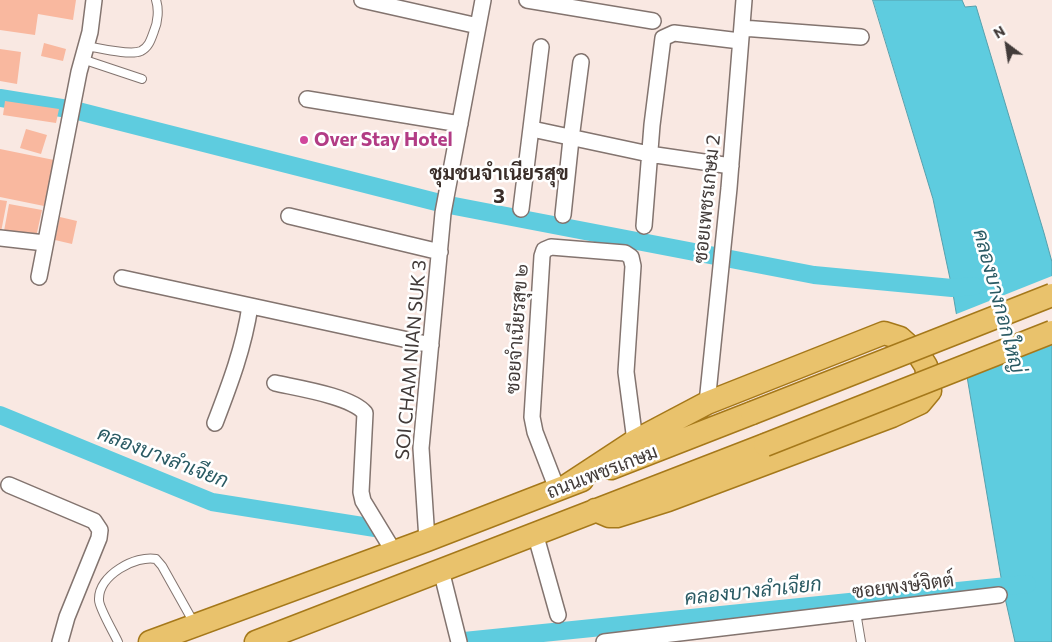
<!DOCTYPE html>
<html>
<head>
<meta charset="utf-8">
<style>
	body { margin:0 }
	#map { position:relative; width:1052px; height:642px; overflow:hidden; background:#f9e8e2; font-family:Commissioner,sans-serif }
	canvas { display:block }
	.north { position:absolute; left:982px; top:20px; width:50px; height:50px; -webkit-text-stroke:4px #fff; paint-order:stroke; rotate:329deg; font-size:14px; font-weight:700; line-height:20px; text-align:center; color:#423b39 }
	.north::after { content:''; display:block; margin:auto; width:18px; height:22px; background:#423b39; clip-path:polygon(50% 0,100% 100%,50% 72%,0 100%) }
</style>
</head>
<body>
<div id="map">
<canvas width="1052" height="642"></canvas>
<div class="north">N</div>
</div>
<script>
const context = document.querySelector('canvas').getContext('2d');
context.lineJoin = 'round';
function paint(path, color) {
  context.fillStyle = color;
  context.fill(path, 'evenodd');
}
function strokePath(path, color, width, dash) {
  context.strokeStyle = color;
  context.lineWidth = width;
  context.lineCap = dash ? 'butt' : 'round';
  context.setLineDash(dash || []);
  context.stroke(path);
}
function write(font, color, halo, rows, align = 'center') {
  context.font = font + ' Commissioner,Sarabun,sans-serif';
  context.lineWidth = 5;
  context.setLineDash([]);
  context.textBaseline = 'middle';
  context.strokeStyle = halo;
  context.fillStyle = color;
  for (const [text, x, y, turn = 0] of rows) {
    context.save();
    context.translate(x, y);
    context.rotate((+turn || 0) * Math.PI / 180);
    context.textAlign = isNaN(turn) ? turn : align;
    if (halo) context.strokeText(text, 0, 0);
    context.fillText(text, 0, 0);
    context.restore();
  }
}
const water = new Path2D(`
	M873,0H962L965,7L976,6L1044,233L1052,262V642H1015L1003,589L952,288L933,199Z`);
const pier = new Path2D(`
	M1052,276V345L965,379L954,315Z`);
const canal = new Path2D(`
	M0,98L74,110L444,204L814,275L952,288L974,286
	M0,415L212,502L375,528
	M464,641L1027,584`);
const building = new Path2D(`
	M0,0H76L73,20L38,14L35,35L0,30Z
	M44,43L66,49L63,61L41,56Z
	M0,49L21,52L17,84L0,81Z
	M5,101L59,109L56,123L3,115Z
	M26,129L47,135L41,154L20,148Z
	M0,149L54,160L44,206L0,197Z
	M0,200L7,201L1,232H0Z
	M9,204L42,210L36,237L4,231Z
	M60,217L77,221L72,244L55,240Z`);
const lane = new Path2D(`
	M86,46C99,48 130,56 141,51C149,47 151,39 154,31C158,22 159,9 156,0
	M82,59L142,79
	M856,612L861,642
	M118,642C114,633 99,608 99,600C98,575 136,555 156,559L162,566L194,623`);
const street = new Path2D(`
	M362,0L478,26
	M527,0L653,21
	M742,28L861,37
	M307,99L460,124
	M532,129L649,154L731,166
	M521,209L541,47
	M563,215L571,139L581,62
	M289,216L440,252
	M644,226L652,125L663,38L674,33L740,41
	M0,238L45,243
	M39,277L79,72L90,32L94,0
	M122,278L431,345
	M275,383C297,388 351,396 365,413L361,492L363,501L394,552
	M707,403L729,188L744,0
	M215,423C230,384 244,347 250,306
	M9,485L94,521L100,530L99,538L67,617L60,642
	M557,489L535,432L532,417L542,256L544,250L551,247L625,253L631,257L633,266L626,372L635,441
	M535,533L558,615
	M427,540L421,448L443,213L483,0
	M441,570L459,642
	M604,642L999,595`);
const primary = new Path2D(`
	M611,468L752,413
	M568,485L635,441L707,403L884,333L900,338L919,355L926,366L930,391L920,403L892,416L668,500L617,516H609L595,510
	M150,642L427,540L582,480
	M256,642L765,445`);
const primaryBridge = new Path2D(`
	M752,413L1052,295
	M765,445L1052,332`);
const markers = [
	[304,140,5,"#d1479c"]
];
const hotelNames = [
	["Over Stay Hotel",314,140]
];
const streetNames = [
	["ซอยเพชรเกษม 2",707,199,-84],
	["ซอยจำเนียรสุข ๒",517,329,-86],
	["SOI CHAM NIAN SUK 3",411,360,-85],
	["ถนนเพชรเกษม",602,472,-21],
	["ซอยพงษ์จิตต์",903,586,-7]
];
const neighbourhoodNames = [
	["ชุมชนจำเนียรสุข",499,173],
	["3",499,196]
];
const waterNames = [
	["คลองบางกอกใหญ่",999,301,75],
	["คลองบางลำเจียก",163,457,21],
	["คลองบางลำเจียก",753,591,-6]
];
paint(water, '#5eccdf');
strokePath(water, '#56a0ad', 1);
paint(pier, '#f9e8e2');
strokePath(canal, '#5eccdf', 18);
paint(building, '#f9b89f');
strokePath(lane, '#83746f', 10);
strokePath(street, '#83746f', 18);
strokePath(primary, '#a5781a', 25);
strokePath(lane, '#fff', 8);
strokePath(street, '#fff', 15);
strokePath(primary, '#e9c26c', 22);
strokePath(primaryBridge, '#a5781a', 25, []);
strokePath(primaryBridge, '#e9c26c', 22);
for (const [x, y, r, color] of markers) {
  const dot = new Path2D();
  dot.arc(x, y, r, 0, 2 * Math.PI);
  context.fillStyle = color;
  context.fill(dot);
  strokePath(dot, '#fff', 2);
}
write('bold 19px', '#b23c85', '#fff', hotelNames, 'left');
write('19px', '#423b39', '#fff', streetNames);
write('bold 20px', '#392d28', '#fff', neighbourhoodNames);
write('italic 20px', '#2a5a63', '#fff', waterNames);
</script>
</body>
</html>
